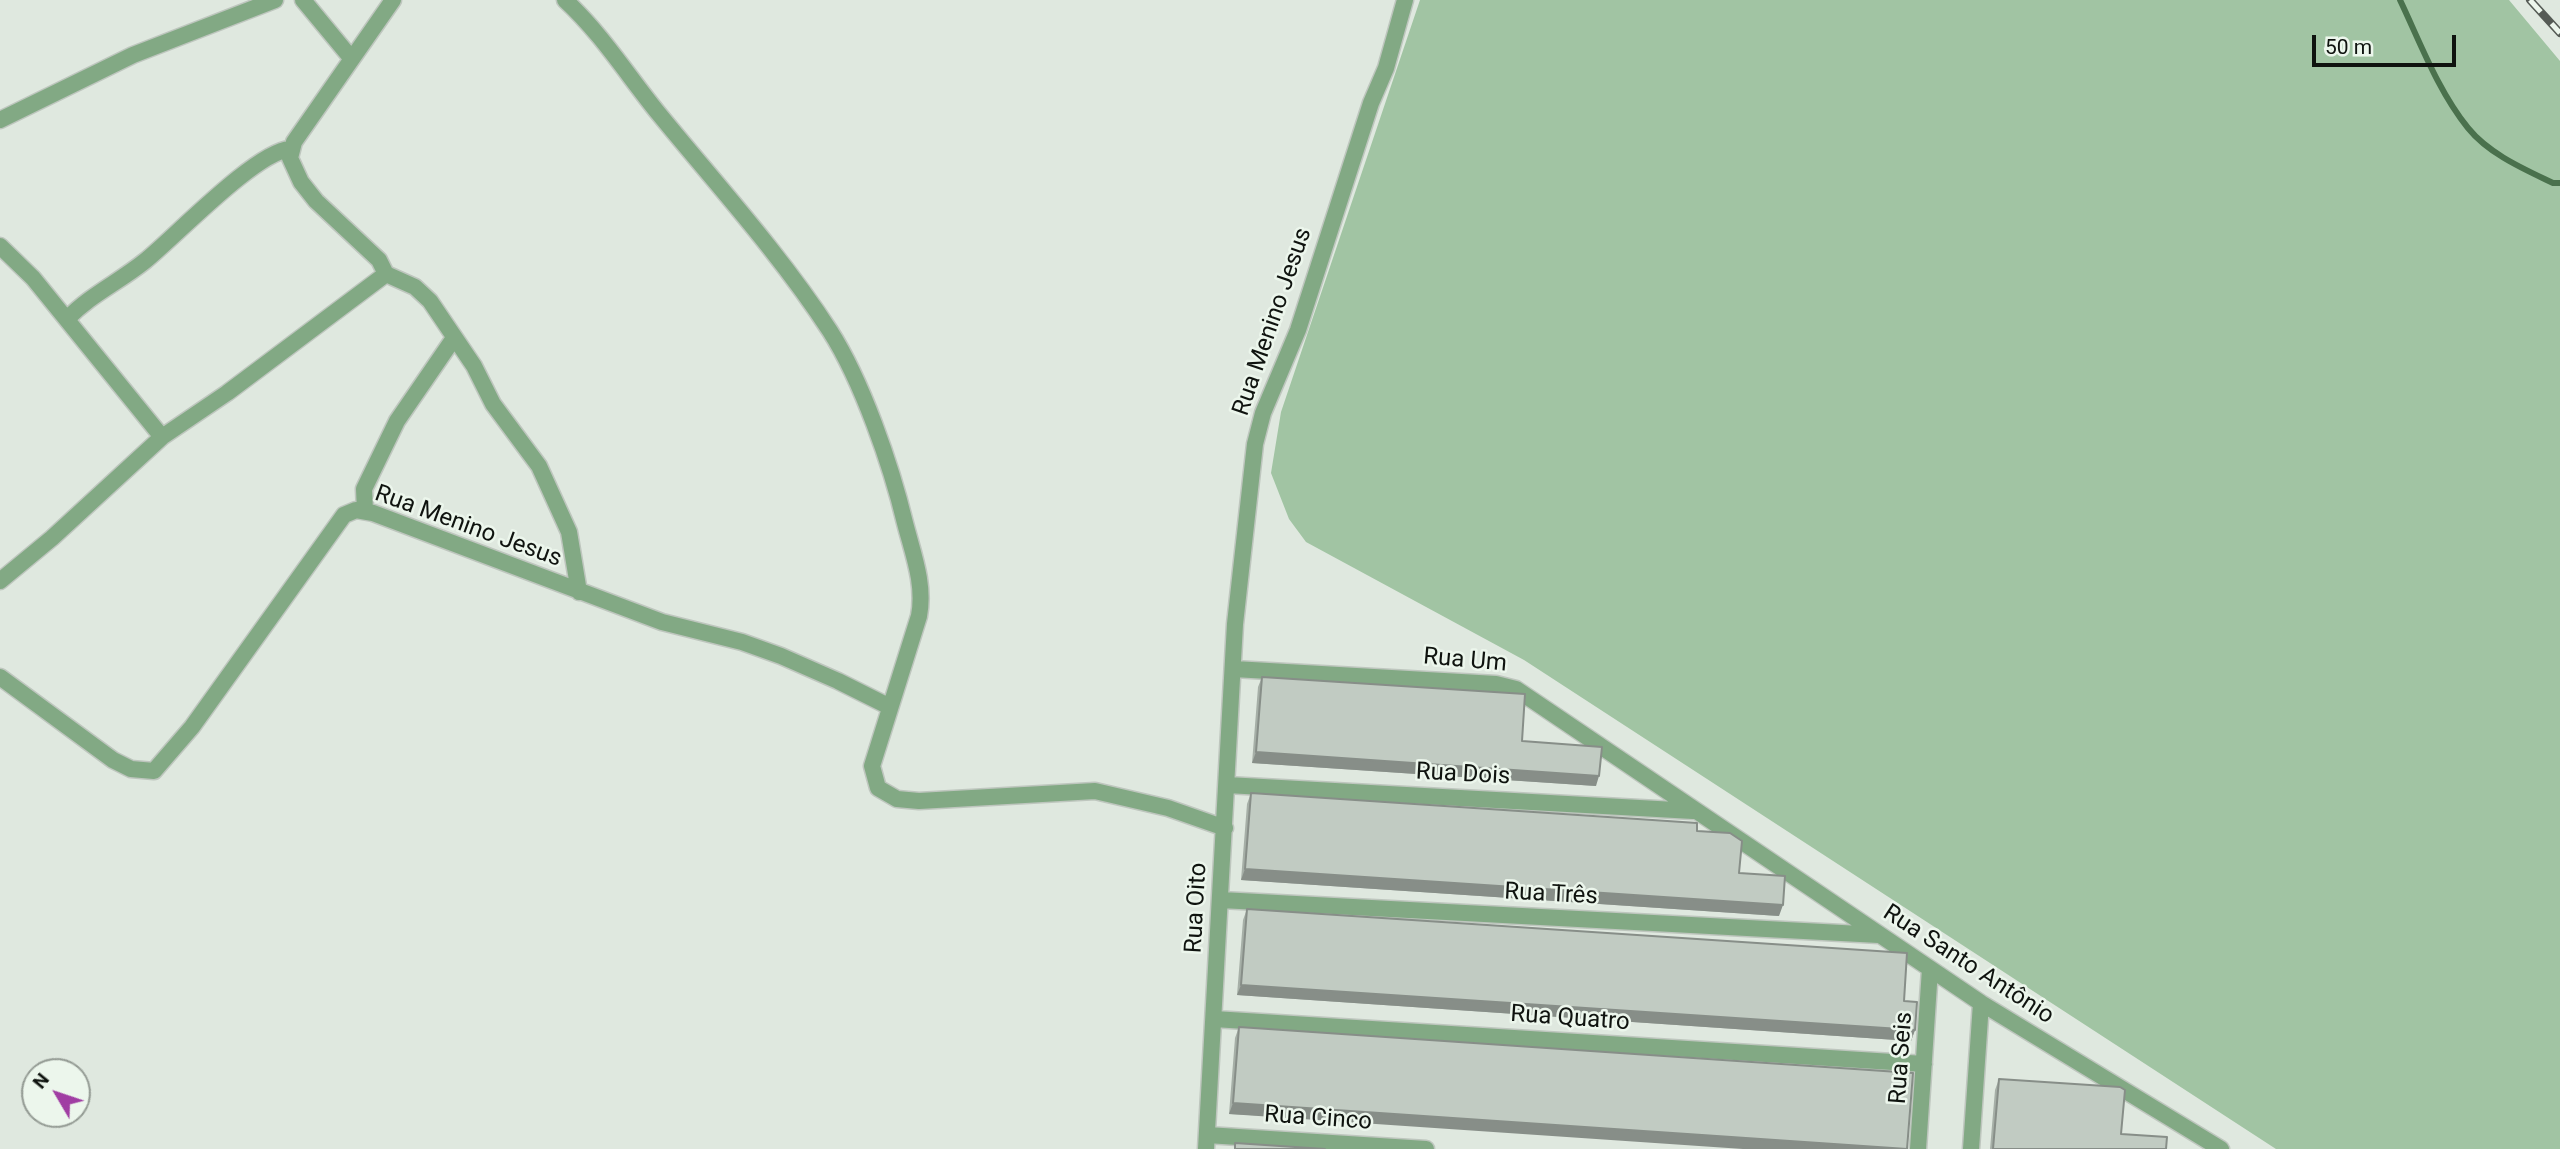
<!DOCTYPE html>
<html>
<head>
<meta charset="utf-8">
<style>
	body { margin:0 }
	#map { position:relative; width:2560px; height:1149px; overflow:hidden; background:#dfe8df; font-family:Roboto,sans-serif }
	canvas { display:block }
	.north { position:absolute; left:21px; top:1058px; width:70px; height:70px; box-sizing:border-box; background:#ecf6ec; border:2px solid #949b94; border-radius:50%; rotate:309deg; font-size:19px; font-weight:700; line-height:28px; text-align:center; color:#0f130f }
	.north::after { content:''; display:block; margin:auto; width:24px; height:32px; background:#a03da3; clip-path:polygon(50% 0,100% 100%,50% 72%,0 100%) }
	.scale { position:absolute; left:2312px; top:35px; width:144px; height:32px; box-sizing:border-box; border:4px solid #0f130f; border-top:0; padding-left:9px; font-size:21px; line-height:24px; white-space:nowrap; color:#0f130f; -webkit-text-stroke:5px #ecf6ec; paint-order:stroke }
</style>
</head>
<body>
<div id="map">
<canvas width="2560" height="1149"></canvas>
<div class="north">N</div>
<div class="scale">50 m</div>
</div>
<script>
const context = document.querySelector('canvas').getContext('2d');
context.lineJoin = 'round';
function paint(path, color) {
  context.fillStyle = color;
  context.fill(path, 'evenodd');
}
function strokePath(path, color, width, dash) {
  context.strokeStyle = color;
  context.lineWidth = width;
  context.lineCap = dash ? 'butt' : 'round';
  context.setLineDash(dash || []);
  context.stroke(path);
}
function write(font, color, halo, rows, align = 'center') {
  context.font = font + ' Roboto,sans-serif';
  context.lineWidth = 5;
  context.setLineDash([]);
  context.textBaseline = 'middle';
  context.strokeStyle = halo;
  context.fillStyle = color;
  for (const [text, x, y, turn = 0] of rows) {
    context.save();
    context.translate(x, y);
    context.rotate((+turn || 0) * Math.PI / 180);
    context.textAlign = isNaN(turn) ? turn : align;
    if (halo) context.strokeText(text, 0, 0);
    context.fillText(text, 0, 0);
    context.restore();
  }
}
const green = new Path2D(`
	M1420,0H2509L2560,61V1149H2276L1524,660L1306,542L1289,519L1271,473L1281,412Z`);
const stream = new Path2D(`
	M2400,0C2420,42 2438,91 2468,128C2489,154 2524,169 2553,183H2560`);
const street = new Path2D(`
	M303,0L351,58
	M393,0L294,142L290,158L301,182L316,201L379,260L386,274L415,287L430,301L474,366L493,404L539,466L569,532L579,592
	M565,0C602,34 628,76 659,114C717,185 780,254 830,331C862,381 891,465 905,523C913,554 925,584 919,616L872,766L878,788L897,799L919,801L1095,791L1168,808L1225,828
	M0,120L133,55L275,0
	M0,246L33,278L162,437
	M67,319C90,295 119,282 145,261C175,237 255,152 290,149
	M365,511L364,489L397,421L454,338
	M0,581L52,538L162,437L227,393L386,274
	M1234,669L1496,684L1516,689L1981,1003L2221,1149
	M0,677L113,760L131,769L154,771L192,727L344,515L356,510L373,513L662,622L742,642L781,656L838,681L890,707
	M1227,785L1693,811
	M1221,900L1879,935
	M1214,1019L1924,1064
	M1207,1135L1426,1149
	M1206,1149L1235,624L1255,444L1263,413L1298,330L1371,103L1386,68L1405,0
	M1918,1149L1930,969
	M1971,1149L1981,1003`);
const rail = new Path2D(`
	M2530,0L2560,33`);
const wall = new Path2D(`
	M1262,677L1522,741L1596,786L1252,763L1258,687Z
	M1251,793L1697,831L1739,873L1779,916L1241,880L1247,804Z
	M1247,909L1904,1001L1915,1030L1911,1041L1237,995L1243,920Z
	M1239,1027L1907,1149L1229,1114L1235,1038Z
	M1999,1079L2121,1134L2166,1149H1990L1995,1090Z`);
const shadedWall = new Path2D(`
	M1256,752L1599,776L1596,786L1252,763Z
	M1245,869L1783,905L1779,916L1241,880Z
	M1241,985L1915,1030L1911,1041L1237,995Z
	M1233,1103L1905,1149H1743L1229,1114Z`);
const building = new Path2D(`
	M1262,677L1525,694L1522,741L1602,747L1599,776L1256,752Z
	M1251,793L1697,823V831L1730,833L1742,841L1739,873L1785,876L1783,905L1245,869Z
	M1247,909L1907,953L1904,1001L1917,1002L1915,1030L1241,985Z
	M1239,1027L1913,1073L1907,1149L1233,1103Z
	M1999,1079L2120,1087L2125,1090L2121,1134L2167,1137L2166,1149H1993Z
	M1235,1143L1325,1149H1235Z`);
const streetNames = [
	["Rua Menino Jesus",1273,322,-71],
	["Rua Menino Jesus",468,527,20],
	["Rua Um",1465,661,5],
	["Rua Dois",1463,775,3],
	["Rua Três",1551,895,3],
	["Rua Oito",1197,908,-87],
	["Rua Santo Antônio",1968,965,33],
	["Rua Quatro",1570,1019,4],
	["Rua Seis",1902,1058,-86],
	["Rua Cinco",1318,1119,4]
];
paint(green, '#a1c4a3');
strokePath(stream, '#4a714d', 6);
strokePath(street, '#bec6be', 19);
strokePath(street, '#82a984', 16);
strokePath(rail, '#555b55', 8);
strokePath(rail, '#ecf6ec', 5, [16]);
paint(wall, '#a6afa7');
paint(shadedWall, '#878e88');
paint(building, '#c1cbc2');
strokePath(building, '#878e88', 2);
write('24px', '#0f130f', '#ecf6ec', streetNames);
</script>
</body>
</html>
